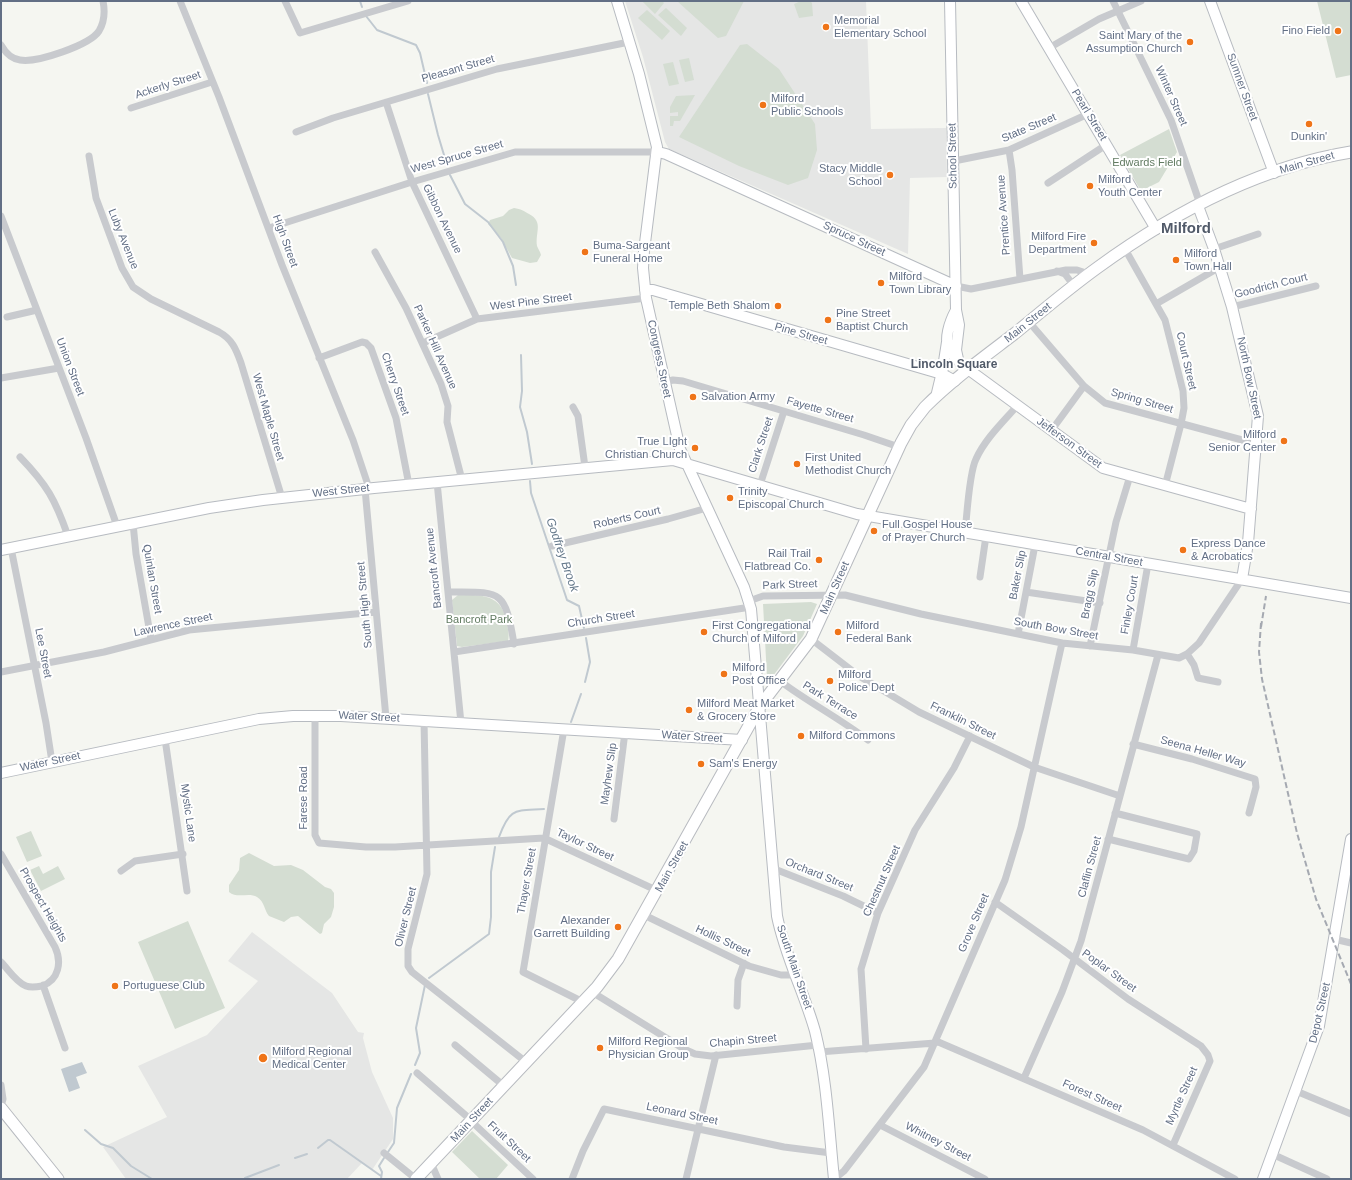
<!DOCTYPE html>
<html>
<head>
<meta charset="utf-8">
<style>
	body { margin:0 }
	#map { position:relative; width:1352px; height:1180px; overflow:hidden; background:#f5f6f1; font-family:Helvetica,sans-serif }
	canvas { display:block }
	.frame { position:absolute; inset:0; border:2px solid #626f85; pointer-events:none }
</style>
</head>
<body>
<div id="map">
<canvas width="1352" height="1180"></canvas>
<div class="frame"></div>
</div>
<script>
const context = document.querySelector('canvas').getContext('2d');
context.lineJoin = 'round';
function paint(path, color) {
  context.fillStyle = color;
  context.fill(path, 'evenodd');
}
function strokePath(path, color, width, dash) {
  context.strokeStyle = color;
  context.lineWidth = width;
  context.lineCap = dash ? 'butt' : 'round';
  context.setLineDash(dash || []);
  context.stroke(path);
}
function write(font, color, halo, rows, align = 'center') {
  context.font = font + ' Helvetica,sans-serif';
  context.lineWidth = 4;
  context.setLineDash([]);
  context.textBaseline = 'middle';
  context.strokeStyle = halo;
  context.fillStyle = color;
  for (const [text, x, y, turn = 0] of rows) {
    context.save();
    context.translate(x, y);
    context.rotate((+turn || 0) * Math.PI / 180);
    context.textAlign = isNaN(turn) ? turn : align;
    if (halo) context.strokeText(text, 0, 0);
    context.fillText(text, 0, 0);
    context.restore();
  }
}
const built = new Path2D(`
	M625,1H866L871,129L946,128L947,177L910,178L908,254L669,149L665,142L643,57Z
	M252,932L332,993L358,1032L364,1033L363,1038L372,1072L393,1118V1139L372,1170L362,1163L347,1179H126L103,1147L167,1117L138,1066L207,1035L258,981L228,961Z`);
const green = new Path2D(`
	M642,1H662L664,3L655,14Z
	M677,1H744L726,36L718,38Z
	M801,1H810L812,3L813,16L799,18L794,4Z
	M1317,1H1351V75L1336,78Z
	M666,8L687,28L681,36L658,15Z
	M647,10L670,31L662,40L638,18Z
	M747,44L779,69L815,124L817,150L808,178L788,185L739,166L679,137L740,45Z
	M689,58L694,80L685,82L679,60Z
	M673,62L679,84L669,86L663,64Z
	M695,95L680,121H674L673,126H670V116H678V112L670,113V107L676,96Z
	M1169,129L1177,152L1159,182L1141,191L1120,155Z
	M514,208C521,209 524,211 529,214C544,222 535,232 537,246C538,249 540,251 541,255L537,262L530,263L512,258L501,238L488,224L490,220L503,216L509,210Z
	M458,595C479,595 500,593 506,619C507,626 510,634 508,641L462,647L457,646L452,600Z
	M811,602L817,604L803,636L773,676L767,677L763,604Z
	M31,831L42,856L27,862L16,837Z
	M249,853L274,866L291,865L303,870L325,887L331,889L334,893V907L331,917L324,924L322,933L320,934L298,916L291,917L284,922L269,916C264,910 265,902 257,897C249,892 237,899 229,892V885L239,870L240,858Z
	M39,866L43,874L58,866L65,879L41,891L30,870Z
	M188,921L225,1008L175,1029L138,942Z
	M472,1131L508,1165L496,1179H480L452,1152Z`);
const water = new Path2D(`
	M82,1062L87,1073L76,1077L80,1088L69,1092L61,1069Z`);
const stream = new Path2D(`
	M360,1L362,7
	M366,16L377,30L416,45L420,53L427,83
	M428,94L438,135L447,165
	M450,175L465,204L488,222L503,242L513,266L516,285
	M521,355L522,391L520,407L527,432L532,464
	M530,481L531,493L565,594L567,600L579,606L584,628
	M585,682L590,662L586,638
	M571,722L581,694
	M499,837C510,807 515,811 544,809
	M429,978L489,934L491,917V872L495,847
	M415,1065L420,1053L416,1028L425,985
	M85,1130L101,1144L113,1148L131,1166L152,1179
	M318,1148L328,1140H330L381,1176
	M388,1152L394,1143L397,1108L411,1074
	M295,1158L307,1154
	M245,1178L279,1165
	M381,1179L382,1172L379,1166L384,1158`);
const street = new Path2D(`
	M180,1L219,97L282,265L353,440L369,488
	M285,1L300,33L408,1
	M1113,1L1171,120L1200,204
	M1,45C5,52 11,59 20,60C37,63 90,45 99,31C105,21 105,11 103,1
	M1049,48L1099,19L1141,1
	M386,102L412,182L477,319
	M131,108L212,82
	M296,132L333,118L497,69L629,42
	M1009,150L1012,170L1020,279
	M89,156L96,198L122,268L133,287L151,299L219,332C232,339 236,349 241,363L282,498
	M954,161L1009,150L1088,114
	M1048,183L1106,145
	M1,216L86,438L117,526
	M269,228L412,182L515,152H658
	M1125,249L1165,320L1183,391L1184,408L1181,424L1165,486
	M1214,249L1258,234
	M375,252L406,308L441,384L448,406L447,422L462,480
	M1057,271L1065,274L1074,286
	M956,286L971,289L1066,270H1077L1089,274
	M1156,304L1220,267
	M1232,307L1316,286
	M7,317L37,310
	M1029,322L1084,386L1105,403L1257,444
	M423,343L477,319L646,298
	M319,358L362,342L366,343L371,348L396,418L409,485
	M1,378L59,368
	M665,382L673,380L683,381L864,435L899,447
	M573,407L578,416L585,467
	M1051,431L1084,386
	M20,457C47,485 55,499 68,536
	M437,482L461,723
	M760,485L784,411
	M365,489L386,718
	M133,523L136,554L151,639
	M965,533C967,515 969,473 976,459C985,439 1003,422 1017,406
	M552,546L668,519L707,508
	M11,548L46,723L52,762
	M980,577L986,536
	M448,592C500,592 505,588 514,644
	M1026,592L1100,603
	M749,601L763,596L845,595L921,614L1062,643L1133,650L1179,658L1187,654L1199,643L1242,579
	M1018,634L1035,545
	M811,639L859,676L919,712L1034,767L1120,796
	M1090,646L1116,522L1130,476
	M1133,650L1148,564
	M454,652L751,607
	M1187,654L1194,665L1198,678L1218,682
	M1,672L104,652L189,630L376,612
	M780,681C808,702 839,718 868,740
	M315,715V835L319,843L366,847H395L544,838L658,891
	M424,720L427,874L408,949V966L412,972L526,1062
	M564,729L523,972L583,1002
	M165,739L187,891
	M1133,744L1192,759L1255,779L1256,787L1249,813
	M614,819L625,732
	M1108,839L1189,859L1194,851L1197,834L1115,813
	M1,854L55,947C62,962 59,980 42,986C37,987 31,988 26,986C16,982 8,969 1,962
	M772,868L843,896L878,913
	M121,871L135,861L183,854
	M995,902L1063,950L1128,999L1201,1046L1208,1055L1210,1061L1173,1145
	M644,915L749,966L781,975H796
	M1334,939L1351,943
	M43,985L65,1048
	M592,992L684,1049L695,1054L711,1056L818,1045
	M737,1006L738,980L744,963
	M936,1041L1143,1130L1235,1179
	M455,1045L504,1086
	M866,1049L861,969L878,913L915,830L954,768L970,736
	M819,1052L935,1043
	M417,1073L471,1120
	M1024,1078L1062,992L1081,941L1158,655
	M1,1085L3,1099L1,1106
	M1296,1091L1351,1114
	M471,1121L533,1179
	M880,1125L985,1179
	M384,1153L416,1179
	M1272,1154L1327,1179
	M431,1163L438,1179
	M572,1179L583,1151L604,1109L784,1147L831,1153
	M686,1179L716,1055
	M834,1179L844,1171L924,1067L1005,880L1021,827L1062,643`);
const secondary = new Path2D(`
	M617,1L639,74L657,147L644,251L643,268L646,298L680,449L744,587L751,609L777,916C785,956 804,992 815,1031C827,1079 829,1130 834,1179
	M950,1L956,310L959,325L956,350L958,359
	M1021,1L1156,229
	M1210,1L1274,173
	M658,152L666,154L956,286
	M1198,206L1214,249L1232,307L1258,416L1248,543L1242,579
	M645,290H653L942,374L955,381
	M956,310C950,321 943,340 950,351C953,356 958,359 961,364L1103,468L1251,509
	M942,374L947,342
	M1,550L209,508L263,500L374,488L673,460L857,514L1351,598
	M1,773L259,719L293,716H341L742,740
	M1263,1179L1319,1026L1351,839`);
const primary = new Path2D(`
	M937,395L942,374
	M1,1108L58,1179
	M416,1179L597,987L618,959L760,706L811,639L901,443L911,425L925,407C952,380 984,357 1014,334C1041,312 1068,289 1097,268C1171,214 1259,167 1351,152`);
const rail = new Path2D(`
	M1261,623L1259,652L1262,679L1297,833L1316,899L1351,984
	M1261,627L1266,596`);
const markers = [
	[826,27,4,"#ef7418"],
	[1338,31,4,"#ef7418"],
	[1190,42,4,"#ef7418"],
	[763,105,4,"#ef7418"],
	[1309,124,4,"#ef7418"],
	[890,175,4,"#ef7418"],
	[1090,186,4,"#ef7418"],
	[1094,243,4,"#ef7418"],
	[585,252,4,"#ef7418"],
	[1176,260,4,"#ef7418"],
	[881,283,4,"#ef7418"],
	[778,306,4,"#ef7418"],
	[828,320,4,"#ef7418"],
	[693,397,4,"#ef7418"],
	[1284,441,4,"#ef7418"],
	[695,448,4,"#ef7418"],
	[797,464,4,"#ef7418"],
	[730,498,4,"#ef7418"],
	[874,531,4,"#ef7418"],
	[1183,550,4,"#ef7418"],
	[819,560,4,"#ef7418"],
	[704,632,4,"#ef7418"],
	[838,632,4,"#ef7418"],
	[724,674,4,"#ef7418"],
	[830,681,4,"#ef7418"],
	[689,710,4,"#ef7418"],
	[801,736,4,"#ef7418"],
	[701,764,4,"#ef7418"],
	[618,927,4,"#ef7418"],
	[115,986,4,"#ef7418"],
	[600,1048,4,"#ef7418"],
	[263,1058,5,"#ef7418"]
];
const poiNames = [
	["Memorial",834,21],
	["Elementary School",834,34],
	["Fino Field",1330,31,"right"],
	["Saint Mary of the",1182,36,"right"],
	["Assumption Church",1182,49,"right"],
	["Milford",771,99],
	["Public Schools",771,112],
	["Dunkin'",1309,137,"center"],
	["Stacy Middle",882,169,"right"],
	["School",882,182,"right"],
	["Milford",1098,180],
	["Youth Center",1098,193],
	["Milford Fire",1086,237,"right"],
	["Department",1086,250,"right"],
	["Buma-Sargeant",593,246],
	["Funeral Home",593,259],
	["Milford",1184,254],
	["Town Hall",1184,267],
	["Milford",889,277],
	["Town Library",889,290],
	["Temple Beth Shalom",770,306,"right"],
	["Pine Street",836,314],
	["Baptist Church",836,327],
	["Salvation Army",701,397],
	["Milford",1276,435,"right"],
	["Senior Center",1276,448,"right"],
	["True LIght",687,442,"right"],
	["Christian Church",687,455,"right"],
	["First United",805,458],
	["Methodist Church",805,471],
	["Trinity",738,492],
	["Episcopal Church",738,505],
	["Full Gospel House",882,525],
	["of Prayer Church",882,538],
	["Express Dance",1191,544],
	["& Acrobatics",1191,557],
	["Rail Trail",811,554,"right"],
	["Flatbread Co.",811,567,"right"],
	["First Congregational",712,626],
	["Church of Milford",712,639],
	["Milford",846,626],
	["Federal Bank",846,639],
	["Milford",732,668],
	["Post Office",732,681],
	["Milford",838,675],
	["Police Dept",838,688],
	["Milford Meat Market",697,704],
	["& Grocery Store",697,717],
	["Milford Commons",809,736],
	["Sam's Energy",709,764],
	["Alexander",610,921,"right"],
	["Garrett Building",610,934,"right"],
	["Portuguese Club",123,986],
	["Milford Regional",608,1042],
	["Physician Group",608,1055],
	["Milford Regional",272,1052],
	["Medical Center",272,1065]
];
const streetNames = [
	["Pleasant Street",458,69,-16],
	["Ackerly Street",168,85,-18],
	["Sumner Street",1242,87,70],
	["Winter Street",1171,96,66],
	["Pearl Street",1089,115,59],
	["State Street",1029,128,-23],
	["School Street",953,156,-91],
	["West Spruce Street",457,157,-16],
	["Main Street",1307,163,-16],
	["Prentice Avenue",1004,215,-94],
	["Gibbon Avenue",442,219,64],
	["Luby Avenue",123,239,68],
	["Spruce Street",854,239,25],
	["High Street",285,241,70],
	["Goodrich Court",1271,286,-14],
	["West Pine Street",531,302,-7],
	["Main Street",1028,323,-39],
	["Pine Street",801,334,16],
	["Parker Hill Avenue",435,347,66],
	["Congress Street",659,359,78],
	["Court Street",1186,361,77],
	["Union Street",70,367,69],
	["North Bow Street",1249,378,78],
	["Cherry Street",395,384,71],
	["Spring Street",1142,401,16],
	["Fayette Street",820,410,16],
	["West Maple Street",268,417,74],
	["Jefferson Street",1069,443,36],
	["Clark Street",761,445,-72],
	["West Street",341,491,-6],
	["Roberts Court",627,518,-13],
	["Central Street",1109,557,10],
	["Bancroft Avenue",434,568,-96],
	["Baker Slip",1018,575,-79],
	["Quinlan Street",152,579,80],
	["Park Street",790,585,-2],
	["Main Street",835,588,-66],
	["Bragg Slip",1090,594,-79],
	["South High Street",365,605,-95],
	["Finley Court",1130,605,-80],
	["Church Street",601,619,-9],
	["Lawrence Street",173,625,-12],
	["South Bow Street",1056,629,10],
	["Lee Street",43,653,79],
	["Park Terrace",830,701,32],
	["Water Street",369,717,3],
	["Franklin Street",963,721,26],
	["Water Street",692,737,4],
	["Seena Heller Way",1203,752,16],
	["Water Street",50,762,-12],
	["Mayhew Slip",609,774,-82],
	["Farese Road",304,798,-90],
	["Mystic Lane",188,813,82],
	["Taylor Street",585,845,25],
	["Main Street",672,867,-61],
	["Claflin Street",1090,867,-75],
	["Orchard Street",819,875,22],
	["Thayer Street",527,881,-80],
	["Chestnut Street",882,881,-66],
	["Prospect Heights",43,905,60],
	["Oliver Street",406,917,-76],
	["Grove Street",974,923,-67],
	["Hollis Street",723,941,25],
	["South Main Street",794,967,71],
	["Poplar Street",1109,971,36],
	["Depot Street",1320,1013,-77],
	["Chapin Street",743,1041,-5],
	["Forest Street",1092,1096,24],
	["Myrtle Street",1182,1096,-66],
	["Leonard Street",682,1114,12],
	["Main Street",472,1120,-47],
	["Fruit Street",509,1142,43],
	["Whitney Street",938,1142,27]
];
const parkNames = [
	["Edwards Field",1147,163],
	["Bancroft Park",479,620]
];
const neighbourhoodNames = [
	["Lincoln Square",954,365]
];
const waterNames = [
	["Godfrey Brook",562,555,71]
];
const districtNames = [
	["Milford",1186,229]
];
paint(built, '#e5e6e5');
paint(green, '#d4ddd2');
paint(water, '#c0c9d0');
strokePath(stream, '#c0c9d0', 2);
strokePath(secondary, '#b7bbc1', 12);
strokePath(primary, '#b8bbc0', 13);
strokePath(street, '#c8cace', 7);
strokePath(secondary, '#fff', 10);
strokePath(primary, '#fff', 11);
strokePath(rail, '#a5a9b1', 2, [6, 3]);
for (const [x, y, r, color] of markers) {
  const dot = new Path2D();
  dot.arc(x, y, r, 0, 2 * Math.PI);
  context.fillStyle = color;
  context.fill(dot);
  strokePath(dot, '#fff', 1.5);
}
write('11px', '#626f85', '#fff', poiNames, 'left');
write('11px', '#626f85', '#fff', streetNames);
write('11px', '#627b62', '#fff', parkNames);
write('bold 12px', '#515a69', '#fff', neighbourhoodNames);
write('italic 12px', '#637789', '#fff', waterNames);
write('bold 15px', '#515a69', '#fff', districtNames);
</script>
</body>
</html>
